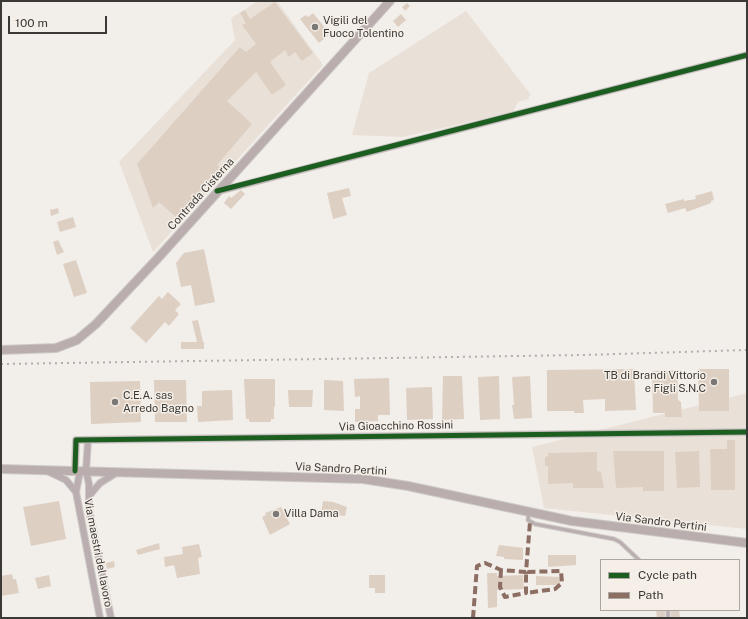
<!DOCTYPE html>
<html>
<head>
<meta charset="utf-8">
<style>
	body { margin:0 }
	#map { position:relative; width:748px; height:619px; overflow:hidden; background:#f2eeea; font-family:"Public Sans",sans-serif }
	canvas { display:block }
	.frame { position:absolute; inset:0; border:2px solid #3b3936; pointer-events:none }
	.legend { position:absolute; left:600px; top:559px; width:140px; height:52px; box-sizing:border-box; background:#f5efe7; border:1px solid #aba6a0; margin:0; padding:5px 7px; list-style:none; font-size:12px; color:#3b3936 }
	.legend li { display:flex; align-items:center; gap:8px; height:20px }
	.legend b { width:20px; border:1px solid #aba6a0 }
	.scale { position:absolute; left:8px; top:16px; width:99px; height:18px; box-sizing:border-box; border:2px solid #3b3936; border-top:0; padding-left:5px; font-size:12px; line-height:14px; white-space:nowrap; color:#3b3936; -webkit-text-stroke:3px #f5efe7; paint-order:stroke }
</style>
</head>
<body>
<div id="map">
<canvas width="748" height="619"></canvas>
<div class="frame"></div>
<ul class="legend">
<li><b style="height:5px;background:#1b5e20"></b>Cycle path</li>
<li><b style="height:5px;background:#8d6e63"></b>Path</li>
</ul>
<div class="scale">100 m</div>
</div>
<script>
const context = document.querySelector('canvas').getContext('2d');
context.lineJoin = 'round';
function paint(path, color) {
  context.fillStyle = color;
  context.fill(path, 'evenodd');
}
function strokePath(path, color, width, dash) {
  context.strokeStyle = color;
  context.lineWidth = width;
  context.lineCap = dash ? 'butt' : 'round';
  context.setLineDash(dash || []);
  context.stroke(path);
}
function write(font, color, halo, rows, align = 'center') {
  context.font = font + ' "Public Sans",sans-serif';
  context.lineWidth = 3;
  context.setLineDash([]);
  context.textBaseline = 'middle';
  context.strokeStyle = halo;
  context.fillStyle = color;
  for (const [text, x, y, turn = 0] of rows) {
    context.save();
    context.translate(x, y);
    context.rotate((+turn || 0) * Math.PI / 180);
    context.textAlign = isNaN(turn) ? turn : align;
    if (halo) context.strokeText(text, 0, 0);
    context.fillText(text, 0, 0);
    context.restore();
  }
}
const built = new Path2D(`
	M258,1H277L323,65L153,252L119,162L235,40L231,18Z
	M466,11L531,95L529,96V99L518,102L513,112L403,137L352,135L369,73Z
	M747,393V529L544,508L532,447Z`);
const building = new Path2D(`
	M275,2L313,53L302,61L295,52L289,57L285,50L270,62L286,85L272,95L256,72L227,101L252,124L217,165L221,168L177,218L159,202L153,208L137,164L240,47L246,52L256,44L242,25L246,23L240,13L245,10L250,19Z
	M407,3L410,6L405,11L402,7Z
	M313,13L330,34L319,43L300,19L306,15L308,17Z
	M401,14L406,20L398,27L393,21Z
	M349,188L351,196L342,198L347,215L333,219L327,193Z
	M241,190L245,194L231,209L224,203L229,196L231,198Z
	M712,191L714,200L711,201V203L687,212L685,208L668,213L665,204L684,199V201L696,199L695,196Z
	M58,208L59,213L51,216L50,210Z
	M73,217L76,227L60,232L57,222Z
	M58,240L64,252L57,255L53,242Z
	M204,249L215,302L195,306L191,285L181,287L176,263L184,253Z
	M76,260L87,293L74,297L63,264Z
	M168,292L181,304L175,310L179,314L169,326L165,322L146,343L130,328L159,296L162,299Z
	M198,320L203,342H204V349H181V342H197L192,321Z
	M634,369L636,410L605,411V399L583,400L584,413H574V411H547V370Z
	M698,369H729V411H699Z
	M677,370L678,400L681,402L682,417H665V413H653L652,371Z
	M443,376H462L464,419L442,420Z
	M499,376L500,419L480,420L478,377Z
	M530,376L532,418L514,419L512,405H514L512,377Z
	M389,378L390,415H378V421L355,422V409H360V396L355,397L354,379Z
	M244,379H275V407H274V419H271V422H249V419H246Z
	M154,380H186L187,422H155Z
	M324,380L343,381L344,411L324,410Z
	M140,381L141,422L91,424L90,382Z
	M432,387L433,419L407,420L406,388Z
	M232,390L233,420L198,422L197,406H202V391Z
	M288,390H313L312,407H289Z
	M727,440H735V490H711L710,449H727Z
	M613,451H664V491H643V487L616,488Z
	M699,451L700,487L677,488L675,452Z
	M597,452V471L601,472L604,488H573V483L548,484V466H545V457L548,456V453Z
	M59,501L66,539L31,546L23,507Z
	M323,501L333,502L347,507L345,516L321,513Z
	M281,507L290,524L270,535L262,517L266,515L265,513Z
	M159,543L160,549L138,555L136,550Z
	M199,544L202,557L198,558L200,574L177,578L174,565L165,567L164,557L183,554L182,547Z
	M499,545L523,548V560L504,559V557L496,556Z
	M548,555H576V565L548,567Z
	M114,561L115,567L107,569L106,563Z
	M487,573H497V576L523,575L524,589L497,590V607L488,608Z
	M12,574L13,579H16L19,593L1,596V576Z
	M49,575L51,586L38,589L35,578Z
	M369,575H385V593H375V588H369Z
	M536,576L560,577V585H536Z
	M656,610H665V618H657Z
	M671,610H679L680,618H671Z`);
const lane = new Path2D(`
	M529,513L528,520L535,524L614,539L620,542L639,560
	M668,610V618`);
const street = new Path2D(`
	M219,191L747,55
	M88,440L86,471L89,484V510L111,618
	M75,471L76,440L747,432
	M80,471L76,492L100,618
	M49,472L66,480L76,492
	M89,496L100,483L116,473`);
const secondary = new Path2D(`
	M1,350L56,348L77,340L96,324L158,258L390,1
	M1,469L363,479L408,486L572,521L747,543`);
const rail = new Path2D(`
	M1,364L583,355L747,350`);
const quiet = new Path2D(`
	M501,570L500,587L505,597L526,593V572L561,571L562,583L555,589L526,593
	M473,618L477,566L485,563L501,570L526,572L530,522`);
const cycleway = new Path2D(`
	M217,191L747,55
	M75,471L76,440L747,432`);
const markers = [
	[315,27,4,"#7b7875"],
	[714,382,4,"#7b7875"],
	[115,402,4,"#7b7875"],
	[276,514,4,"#7b7875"]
];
const poiNames = [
	["Vigili del",323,21],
	["Fuoco Tolentino",323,34],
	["TB di Brandi Vittorio",706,376,"right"],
	["e Figli S.N.C",706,389,"right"],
	["C.E.A. sas",123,396],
	["Arredo Bagno",123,409],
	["Villa Dama",284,514]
];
const streetNames = [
	["Contrada Cisterna",201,194,-48],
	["Via Gioacchino Rossini",396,426,-1],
	["Via Sandro Pertini",341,469,3],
	["Via Sandro Pertini",661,522,7],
	["Via maestri del lavoro",98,553,79]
];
paint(built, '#e9e1d8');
paint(building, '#decfc3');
strokePath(lane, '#cdcac7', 5);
strokePath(street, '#cdcac7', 8);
strokePath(secondary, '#cdcac7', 10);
strokePath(lane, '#bbaeb1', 3);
strokePath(street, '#bbaeb1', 6);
strokePath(secondary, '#baadae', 8);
strokePath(rail, '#b4adae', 2, [2, 4]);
strokePath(quiet, '#8d6e63', 4, [8, 4]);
strokePath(cycleway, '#1b5e20', 5);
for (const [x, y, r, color] of markers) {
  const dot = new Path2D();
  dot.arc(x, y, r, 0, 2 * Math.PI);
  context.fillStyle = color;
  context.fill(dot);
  strokePath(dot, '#f5efe7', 1.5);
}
write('11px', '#3b3936', '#f5efe7', poiNames, 'left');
write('11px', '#3b3936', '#f5efe7', streetNames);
</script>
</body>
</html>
